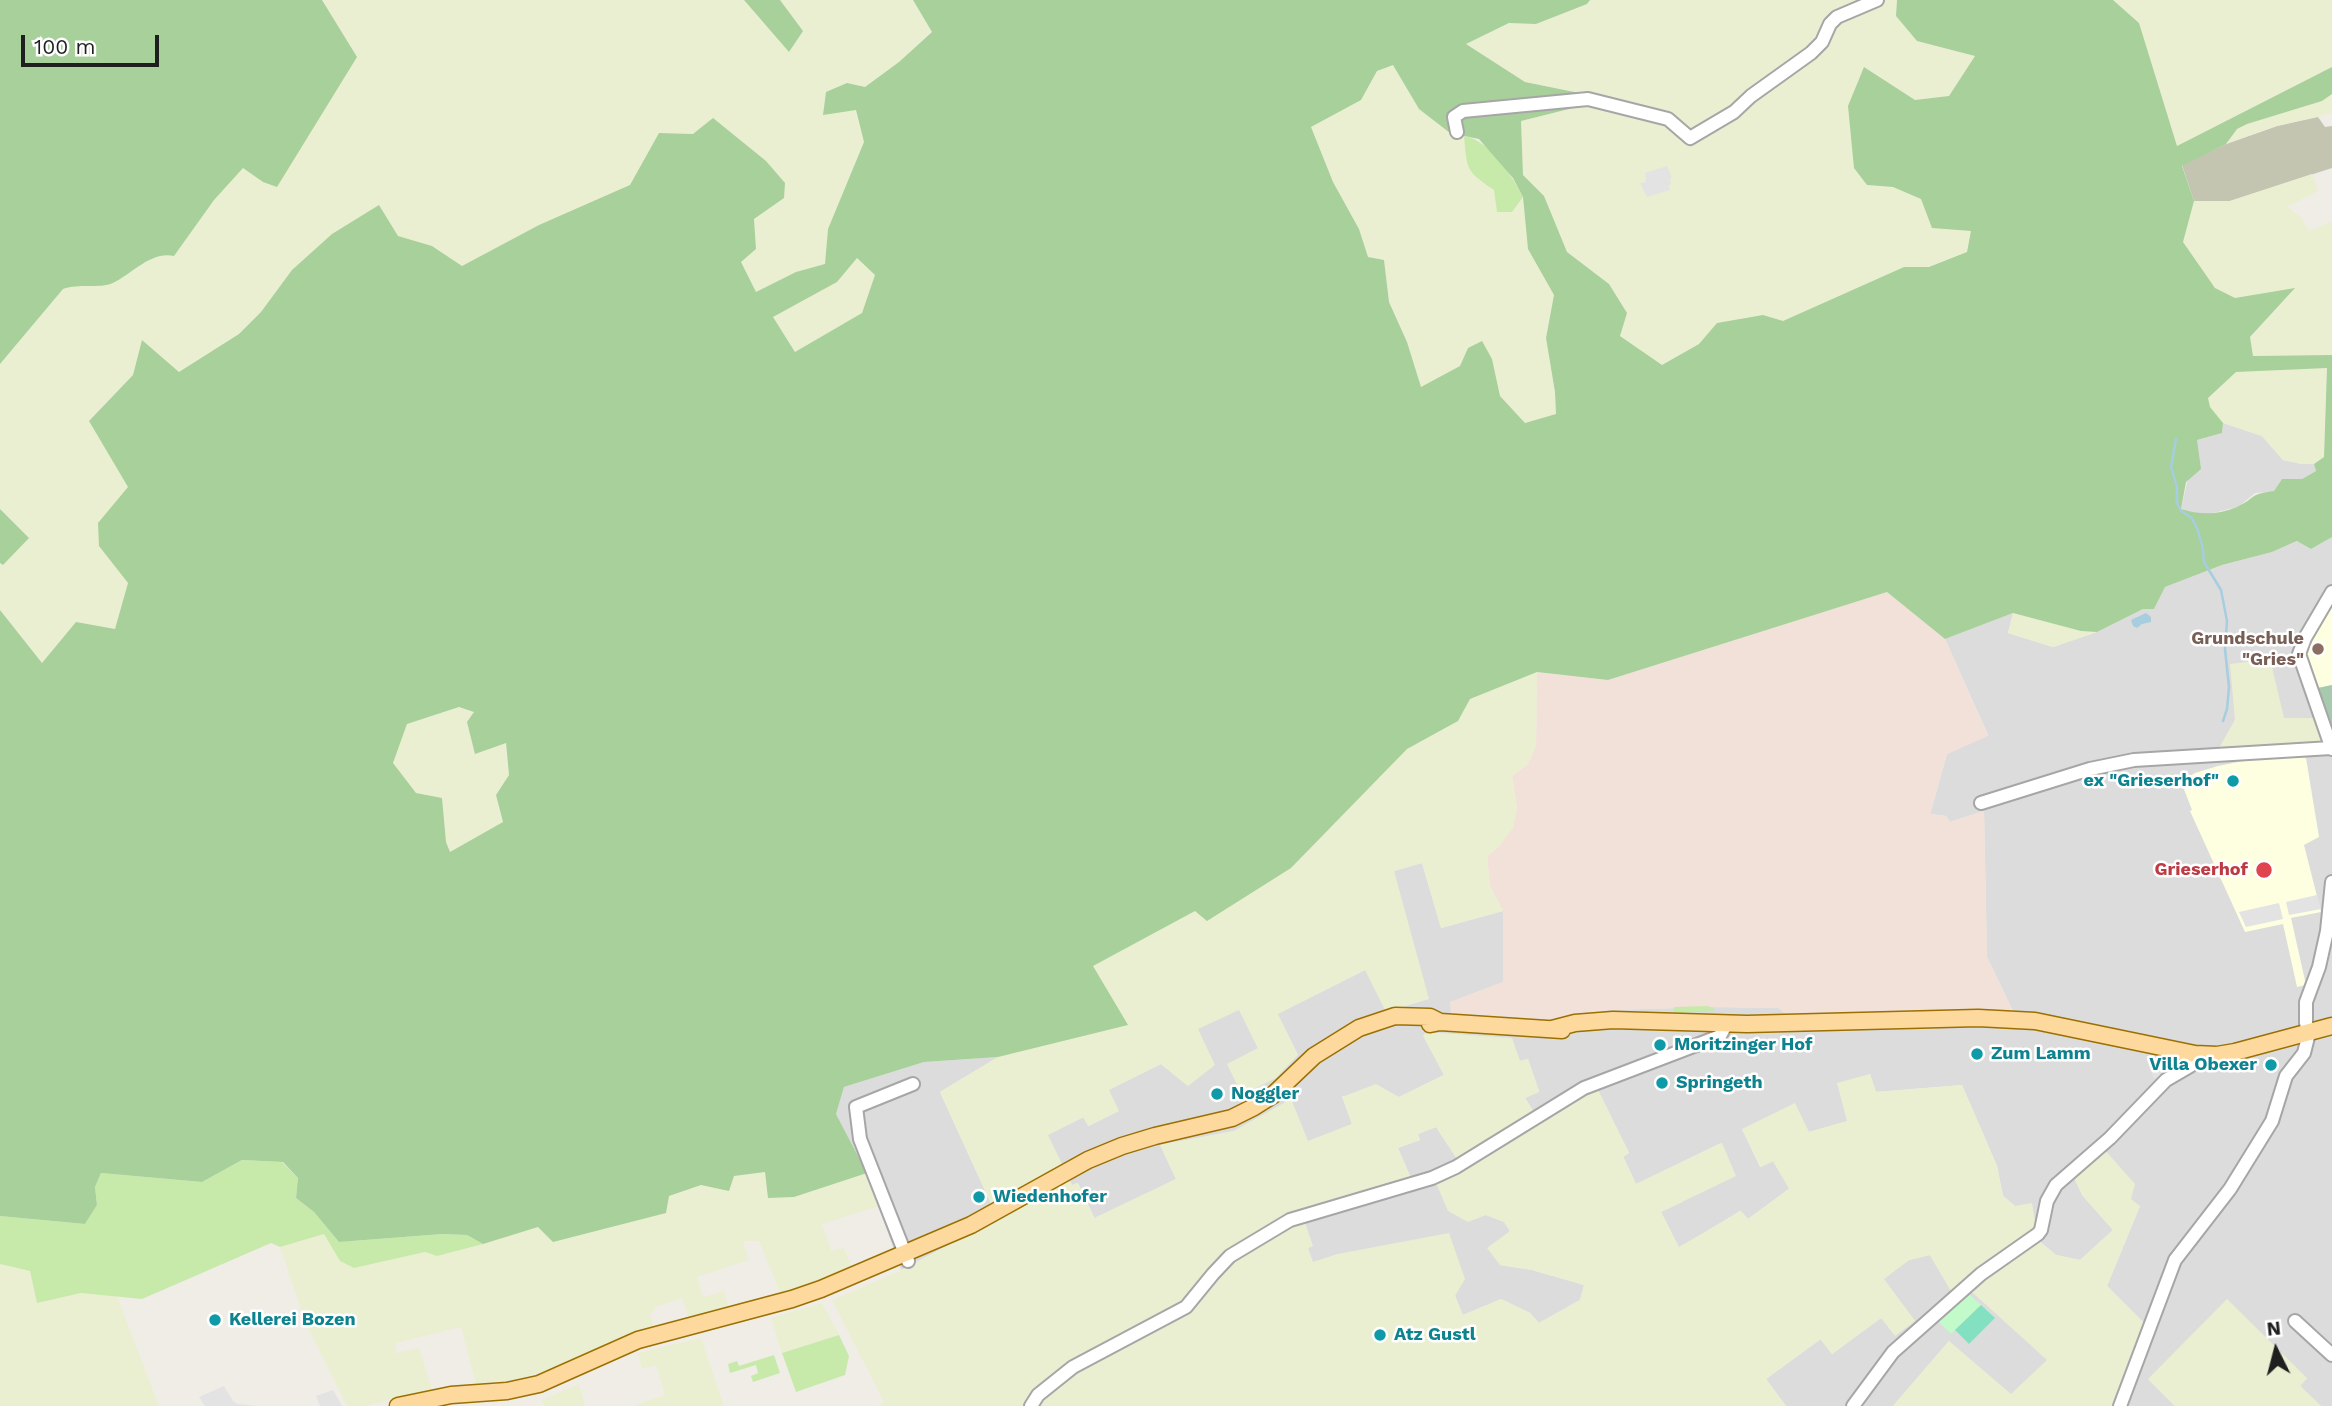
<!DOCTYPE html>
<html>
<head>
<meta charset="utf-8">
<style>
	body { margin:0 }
	#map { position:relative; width:2332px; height:1406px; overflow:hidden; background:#f0ede6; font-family:"Work Sans",sans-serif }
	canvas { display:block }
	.north { position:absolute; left:2241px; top:1315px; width:70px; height:70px; -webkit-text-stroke:5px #fff; paint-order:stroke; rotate:354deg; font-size:19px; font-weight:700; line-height:28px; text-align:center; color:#1f1f1f }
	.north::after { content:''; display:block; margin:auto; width:24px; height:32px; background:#1f1f1f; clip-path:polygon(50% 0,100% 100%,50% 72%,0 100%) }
	.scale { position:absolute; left:21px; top:35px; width:138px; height:32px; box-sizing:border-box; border:4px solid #1f1f1f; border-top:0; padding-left:9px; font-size:21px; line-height:24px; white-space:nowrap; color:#1f1f1f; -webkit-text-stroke:5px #fff; paint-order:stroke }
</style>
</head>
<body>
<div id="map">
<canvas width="2332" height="1406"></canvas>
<div class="north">N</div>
<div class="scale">100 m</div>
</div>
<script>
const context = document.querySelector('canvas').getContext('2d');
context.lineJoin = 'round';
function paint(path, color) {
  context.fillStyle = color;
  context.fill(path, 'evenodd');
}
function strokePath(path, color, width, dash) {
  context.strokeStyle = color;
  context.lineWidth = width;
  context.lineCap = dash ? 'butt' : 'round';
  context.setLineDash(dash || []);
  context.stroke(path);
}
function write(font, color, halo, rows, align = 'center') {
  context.font = font + ' "Work Sans",sans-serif';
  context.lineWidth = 5;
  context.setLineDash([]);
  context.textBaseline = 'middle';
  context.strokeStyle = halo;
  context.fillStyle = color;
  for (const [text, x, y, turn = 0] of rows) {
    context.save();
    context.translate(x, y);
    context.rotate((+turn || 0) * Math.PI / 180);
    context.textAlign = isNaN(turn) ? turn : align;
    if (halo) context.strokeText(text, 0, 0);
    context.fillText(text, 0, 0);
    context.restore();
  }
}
const residential = new Path2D(`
	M2223,423L2262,436L2283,460L2302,464H2314L2316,471L2302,479H2282L2274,491L2255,493L2238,507L2209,514H2194L2181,509L2197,440L2222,433Z
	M2332,537V1406H2321L2300,1386L2307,1378L2148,1379L2175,1406H2002L1949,1341L1893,1406H1786L1766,1379L1821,1339L1832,1354L1881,1318L1915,1321L1883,1279L1909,1260L1930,1255L1952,1292L1963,1284L2145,1324L2107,1286L2140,1206L2082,1195L2113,1230L2080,1260L2056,1255L2038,1240L2015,1206L2003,1196L1997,1166L1962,1085L1876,1092L1870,1074L1848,1121L1809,1132L1742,1129L1760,1167L1773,1161L1790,1188L1748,1219L1740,1211L1679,1248L1661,1212L1682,1202L1721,1143L1636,1184L1623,1156L1629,1153L1596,1086L1538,1119L1525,1098L1539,1091L1528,1059L1520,1061L1424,1036L1444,1075L1399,1097L1342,1096L1352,1124L1307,1142L1291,1100L1234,1131L1160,1145L1176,1179L1095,1219L1078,1183L1072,1185L1047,1135L1084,1117L1089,1126L1118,1111L1108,1090L1161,1064L1188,1086L1197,1029L1239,1009L1258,1048L1298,1055L1277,1014L1365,970L1394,871L1422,863L1441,928L1503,911V982L1451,1002L1554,1020L1609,1010L1712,1007L2013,1011L1987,957L1984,811L1950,822L1946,816L1930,814L1947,754L1988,735L1945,639L2013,613L2008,633L2053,647L2097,632L2143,609H2154L2165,587L2222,565L2272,552L2298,541L2311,549ZM2235,720L2321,740L2220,748Z
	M998,1057L940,1092L998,1219L901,1270L867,1173L836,1114L844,1087L924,1062Z
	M1436,1127L1463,1168L1486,1215L1504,1222L1510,1231L1500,1265L1532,1270L1584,1285L1580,1300L1539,1323L1530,1313L1501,1299L1463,1315L1455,1296L1338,1254L1313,1263L1307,1248L1312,1246L1300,1211L1411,1178L1398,1148L1420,1140L1418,1134Z`);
const education = new Path2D(`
	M2332,600V685L2318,688L2303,655Z
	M2298,757L2306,758L2319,837L2304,845L2321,912L2291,918L2306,985L2297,987L2283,924L2245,932L2190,811L2192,810L2182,784L2184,780L2195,773L2218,766L2253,759Z`);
const military = new Path2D(`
	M1887,592L1945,639L1988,736L1947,754L1930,814L1946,816L1950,822L1984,811L1987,957L2013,1011L1786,1015L1778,1008L1712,1007L1609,1010L1554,1020L1451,1016L1450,1002L1503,982V911L1490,886L1487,856L1500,845L1517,808L1512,776L1528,764L1536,745L1537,672L1608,680Z`);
const construction = new Path2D(`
	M2318,117L2325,127L2332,126V168L2230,201H2194L2182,165L2226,144L2277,126Z`);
const farmland = new Path2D(`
	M322,0H744L789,52L803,31L780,0H913L932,31L899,62L865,87L847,83L864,142L828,229L826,264L796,272L756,292L741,262L756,249L754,219L784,198L693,134L659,133L631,185L539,225L462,266L432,246L398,236L379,205L292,270L261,312L239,334L179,372L142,340L133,375L89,420L129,487L99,546L128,583L115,630L42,663L0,610V563L2,565L28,538L0,509V364L63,289L74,284H111L153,258L167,254L174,256L214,200L243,168L263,182L324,1Z
	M1590,0H1897L1896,16L1917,41L1975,56L1949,96L1915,100L1865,67L1867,185L1893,187L1921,199L1971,231L1967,252L1929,267H1904L1783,321L1763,315L1717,323L1699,344L1661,365L1620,336L1626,313L1609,284L1567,252L1544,196L1523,175L1521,121L1589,104V95L1525,82L1466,44L1510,23L1536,24L1587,4Z
	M2113,0H2332V67L2177,146L2139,23Z
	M1393,64L1419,109L1450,133L1464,136L1466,159L1512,211L1523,197L1528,249L1554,295L1546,338L1555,392L1556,414L1525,423L1500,396L1492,359L1468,348L1460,366L1421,388L1407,342L1389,302L1384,260L1368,258L1359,229L1333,182L1311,127L1361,100L1377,71Z
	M2332,94V113L2277,126L2226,144L2237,129L2247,124L2322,101Z
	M2312,174L2318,191L2287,207L2300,216L2309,231L2332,221V355L2253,356L2250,338L2294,289L2235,298L2215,288L2183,242L2194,201H2230Z
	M856,258L875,275L862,313L796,352L773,317L837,282Z
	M2327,367L2324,457L2314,464H2302L2283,460L2262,436L2223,423L2209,407L2208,398L2236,372Z
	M2013,613L2081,631L2097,632L2053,647L2008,633Z
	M2270,659L2284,718H2316L2321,741L2219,748L2235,720L2230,664Z
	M1537,672L1536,745L1528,764L1512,776L1517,808L1513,828L1500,845L1487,857L1490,886L1503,911L1441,928L1422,863L1394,871L1429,999L1386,1012L1365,970L1278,1014L1298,1055L1276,1078L1242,1095L1227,1064L1258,1048L1239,1010L1198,1029L1215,1065L1188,1086L1161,1064L1109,1090L1119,1111L1088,1126L1083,1117L1048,1135L1072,1185L1077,1183L1094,1218L1176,1179L1160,1145L1234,1131L1291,1099L1308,1141L1352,1124L1342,1097L1376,1084L1399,1097L1444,1075L1423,1036L1426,1032L1512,1038L1520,1061L1528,1059L1539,1092L1525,1098L1538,1118L1596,1086L1629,1153L1623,1157L1636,1184L1722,1143L1736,1176L1661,1212L1679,1247L1741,1211L1748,1219L1789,1189L1773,1161L1761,1167L1742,1129L1795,1103L1809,1132L1847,1121L1837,1083L1870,1074L1876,1092L1962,1085L1997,1166L2003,1196L2015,1206L2032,1203L2038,1240L2056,1255L2080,1260L2113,1230L2082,1195L2073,1176L2103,1148L2135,1184L2131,1199L2140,1206L2107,1286L2145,1324L2115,1406H1893L1949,1341L2011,1394L2047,1360L1963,1284L1952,1293L1930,1255L1909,1260L1884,1279L1915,1321L1895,1336L1881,1318L1832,1354L1820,1339L1766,1379L1786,1406H878L884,1402L832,1300L902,1270L998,1219L940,1092L998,1057L1127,1025L1092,966L1195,911L1291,868L1407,749L1458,721L1470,699ZM1436,1127L1463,1168L1436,1183L1448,1211L1468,1222L1486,1215L1504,1222L1510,1231L1487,1248L1500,1265L1532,1270L1584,1285L1580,1300L1539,1323L1530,1313L1501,1299L1463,1315L1455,1296L1465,1279L1449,1233L1338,1254L1313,1262L1308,1248L1313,1246L1301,1211L1411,1179L1398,1148L1420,1140L1418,1134Z
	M459,707L474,712L505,743L509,775L496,795L503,822L450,853L446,842L442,798L416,793L393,763L407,724Z
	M765,1172L768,1198L794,1197L867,1173L879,1206L822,1224L831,1251L844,1248L852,1268L797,1290L780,1293L759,1241H743L749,1260L697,1277L703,1297L724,1291L729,1307L689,1318L682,1298L656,1307L650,1314L654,1328L629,1335L562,1366L515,1380L476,1384L461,1327L396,1343V1353L419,1348L432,1389L365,1406H347L306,1324L280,1247L324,1234L340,1261L354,1268L425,1252L437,1256L538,1227L668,1196L702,1185L729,1191L734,1176Z
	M0,1264L30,1271L37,1302L81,1293L117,1296L159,1406H0Z
	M2227,1299L2307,1378L2300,1386L2321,1406H2175L2148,1379Z
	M822,1303L839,1335L782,1353L771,1318Z
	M701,1338L724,1406H633L665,1395L656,1365L642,1369L638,1353Z
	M579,1384L585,1406H544L542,1400Z`);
const grass = new Path2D(`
	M1464,136C1491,141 1511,174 1523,197L1512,212H1497L1494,190C1466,171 1467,170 1464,136Z
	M1707,1006L1714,1008V1012L1708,1010V1012L1674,1013V1007Z
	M242,1160L282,1162L298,1178L296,1198L314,1212L339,1242L442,1234L467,1235L483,1244L437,1256L425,1252L354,1268L340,1261L324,1234L280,1247L271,1243L142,1299L81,1293L37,1303L30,1271L0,1264V1216L85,1224L97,1205L95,1187L101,1173L202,1182Z
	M839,1335L849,1356L845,1375L796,1392L782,1353Z
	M774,1355L780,1373L753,1382L751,1376L758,1373L756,1365L730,1373L728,1364L737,1361L739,1366Z`);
const forest = new Path2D(`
	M0,0H322L357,57L277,187L263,182L243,168L214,200L174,256C151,251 132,274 113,283C99,289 79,283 63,289L0,364Z
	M744,0H780L803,31L789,52Z
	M913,0H1590L1587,4L1536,24L1509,23L1466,44L1525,82L1589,95V104L1521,121L1523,175L1544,196L1567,252L1609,284L1627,313L1620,336L1662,365L1699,344L1717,323L1763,315L1783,321L1904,267H1929L1967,252L1971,231L1932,228L1921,199L1893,187L1867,185L1854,168L1848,106L1864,67L1915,100L1949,96L1975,56L1917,41L1896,16L1897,0H2113L2139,23L2177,146L2332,67V94L2322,101L2247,124L2237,129L2226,144L2182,166L2194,201L2183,242L2215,288L2235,298L2295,288L2250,337L2253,356L2332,355V537L2311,549L2297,541L2272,552L2222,565L2165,587L2154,609H2143L2097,632L2081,631L2013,613L1945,639L1887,592L1608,680L1537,672L1470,699L1458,721L1407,749L1291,868L1207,921L1195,911L1093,966L1128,1025L998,1057L924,1062L844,1087L836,1114L867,1173L794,1197L768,1198L765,1172L734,1176L729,1191L701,1185L669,1196L666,1213L553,1242L538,1227L483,1244L467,1235L442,1234L339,1242L314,1212L296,1198L298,1178L283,1162L242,1160L202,1182L101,1173L95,1187L97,1205L85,1224L0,1216V610L42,663L76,622L115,629L128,583L99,546L98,523L128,487L89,421L133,375L142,340L179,372L239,334L261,312L292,270L332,234L379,205L398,236L432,246L462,266L539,225L630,185L659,133L693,134L713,118L766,161L785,183L784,198L754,219L756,249L741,262L756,292L796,272L825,264L828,229L864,142L856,110L823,115L826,92L847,83L865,87L899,62L932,32ZM1393,65L1419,109L1450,133L1479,139L1513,178L1523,197L1528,249L1554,295L1546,338L1555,392L1556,414L1525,423L1500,396L1492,359L1482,341L1468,348L1460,366L1421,387L1407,342L1389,302L1384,260L1368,257L1359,229L1333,182L1311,127L1361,100L1377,71ZM857,258L875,275L862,313L795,352L773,317L837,282ZM2327,368L2324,457L2314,464L2316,471L2302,479H2282L2274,491C2249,494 2256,498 2237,507C2219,515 2199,515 2181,509L2186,482L2201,469L2197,440L2222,433L2223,423L2210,407L2208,398L2236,372ZM459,707L474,712L467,722L475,754L506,743L509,775L496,795L503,822L450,852L446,842L442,798L416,793L393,763L407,724Z
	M0,509L29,538L3,565L0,563Z`);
const cemetery = new Path2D(`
	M2332,685V726L2318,688Z`);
const park = new Path2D(`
	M1966,1291L1981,1305L1951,1334L1936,1319Z`);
const pitch = new Path2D(`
	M1981,1305L1995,1318L1969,1344L1955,1330Z`);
const parking = new Path2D(`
	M1667,166L1672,178H1670L1671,184L1669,185L1670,190L1647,197L1640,183L1646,182L1645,173Z
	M2317,895L2321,909L2289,915L2286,902Z
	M2279,903L2283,919L2246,927L2239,912Z
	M2146,1059L2168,1060L2173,1069L2154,1079Z
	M224,1386L233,1401L238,1404L257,1406H205L199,1397Z
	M333,1390L342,1406H320L316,1396Z`);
const water = new Path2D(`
	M2146,613L2151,617V622L2142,624L2137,628L2133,626L2131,620Z`);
const stream = new Path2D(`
	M2176,439L2171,467L2177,487V503L2181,511L2192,518L2198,531L2203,549L2204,562L2221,590L2227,621L2225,649L2229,687L2227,709L2223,721`);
const minor = new Path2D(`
	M1457,132L1454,117L1463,111L1588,99L1668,119L1690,138L1734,112L1751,96L1811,53L1822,42L1830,24L1837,17L1877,0
	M2332,592L2305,638L2299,654L2332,749
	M1981,803L2090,769L2134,760L2331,748
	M2309,1033L2306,1023V1002L2319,967L2327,931L2332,882
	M908,1261L860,1139L856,1107L913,1084
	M2295,1321L2332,1355
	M1031,1406L1038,1395L1073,1367L1186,1307L1213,1274L1230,1256L1290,1220L1432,1178L1456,1167L1584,1088L1720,1036L1727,1023
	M1853,1406L1893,1352L1981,1274L2038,1234L2041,1230L2047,1201L2056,1185L2110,1138L2166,1080L2190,1066L2202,1055
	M2120,1406L2175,1260L2230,1189L2272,1121L2286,1076L2304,1053L2309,1033`);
const major = new Path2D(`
	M1430,1024L1440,1022L1562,1030
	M1552,1029L1575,1023L1613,1020L1747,1024L1978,1018L2035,1021L2195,1054L2217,1055L2235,1052L2332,1026
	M398,1406L451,1395L507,1391L539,1384L638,1340L792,1299L821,1289L971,1225L1088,1160L1122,1146L1155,1136L1232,1118L1254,1107L1273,1095L1314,1056L1359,1028L1395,1016L1430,1017L1440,1022`);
const markers = [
	[2318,649,7,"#8d6e63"],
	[2233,781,7,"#0f9aa8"],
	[2264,870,9,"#e0444e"],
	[1660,1045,7,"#0f9aa8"],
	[1977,1054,7,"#0f9aa8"],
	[2271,1065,7,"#0f9aa8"],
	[1662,1083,7,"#0f9aa8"],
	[1217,1094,7,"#0f9aa8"],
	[979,1197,7,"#0f9aa8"],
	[215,1320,7,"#0f9aa8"],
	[1380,1335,7,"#0f9aa8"]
];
const educationNames = [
	["Grundschule",2304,639],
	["\"Gries\"",2304,660]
];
const cultureNames = [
	["ex \"Grieserhof\"",2219,781,"right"],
	["Moritzinger Hof",1674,1045],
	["Zum Lamm",1991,1054],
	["Villa Obexer",2257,1065,"right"],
	["Springeth",1676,1083],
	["Noggler",1231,1094],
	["Wiedenhofer",993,1197],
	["Kellerei Bozen",229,1320],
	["Atz Gustl",1394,1335]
];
const healthNames = [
	["Grieserhof",2248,870]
];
paint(residential, '#dddcdc');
paint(education, '#fdffe0');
paint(military, '#f2e1d9');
paint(construction, '#c4c5b1');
paint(farmland, '#ebefd1');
paint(grass, '#c7eaab');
paint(forest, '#a7d09a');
paint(cemetery, '#a7c9ae');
paint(park, '#c3faca');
paint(pitch, '#83e0c1');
paint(parking, '#e3e3e3');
paint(water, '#a6cede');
strokePath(stream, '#a6cede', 2.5);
strokePath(minor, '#a6a6a6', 16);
strokePath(major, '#9b7000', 19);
strokePath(minor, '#fff', 12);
strokePath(major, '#fdd99e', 16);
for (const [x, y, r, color] of markers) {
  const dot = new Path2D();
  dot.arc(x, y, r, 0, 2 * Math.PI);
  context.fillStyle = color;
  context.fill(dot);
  strokePath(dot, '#fff', 2.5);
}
write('bold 18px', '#785e54', '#fff', educationNames, 'right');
write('bold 18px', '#0d838f', '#fff', cultureNames, 'left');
write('bold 18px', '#be3a42', '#fff', healthNames, 'right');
</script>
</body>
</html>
